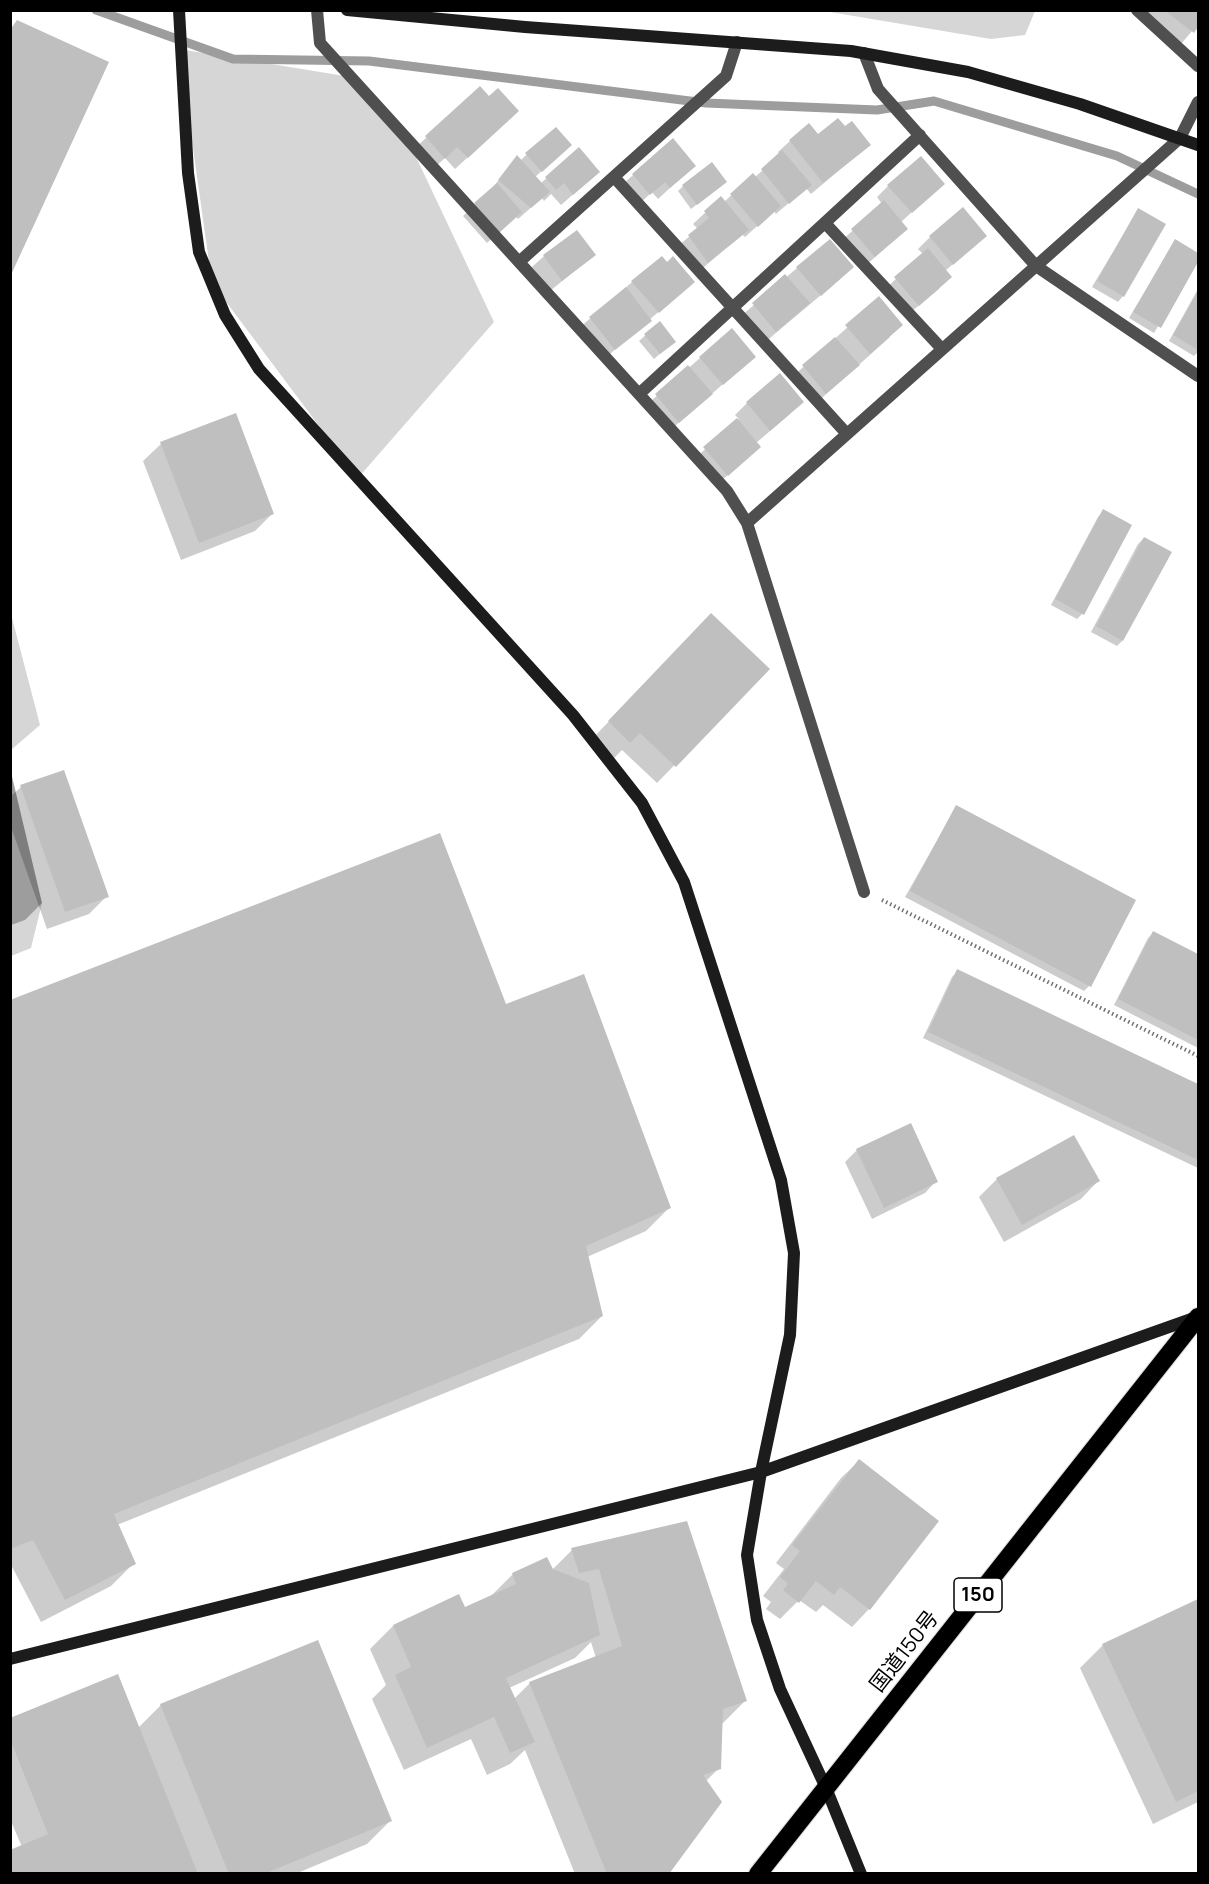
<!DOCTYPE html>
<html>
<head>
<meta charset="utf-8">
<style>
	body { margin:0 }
	#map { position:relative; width:1209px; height:1884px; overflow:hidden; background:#fff; font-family:Manrope,sans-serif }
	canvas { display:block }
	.frame { position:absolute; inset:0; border:12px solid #000; pointer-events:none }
</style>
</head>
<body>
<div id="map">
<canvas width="1209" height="1884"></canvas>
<div class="frame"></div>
</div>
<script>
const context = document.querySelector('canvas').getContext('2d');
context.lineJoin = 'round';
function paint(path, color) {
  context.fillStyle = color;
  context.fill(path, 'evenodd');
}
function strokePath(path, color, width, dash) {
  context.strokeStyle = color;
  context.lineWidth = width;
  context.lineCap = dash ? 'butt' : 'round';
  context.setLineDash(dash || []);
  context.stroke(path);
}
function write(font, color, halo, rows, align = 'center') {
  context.font = font + ' Manrope,"Noto Sans JP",sans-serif';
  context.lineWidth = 4.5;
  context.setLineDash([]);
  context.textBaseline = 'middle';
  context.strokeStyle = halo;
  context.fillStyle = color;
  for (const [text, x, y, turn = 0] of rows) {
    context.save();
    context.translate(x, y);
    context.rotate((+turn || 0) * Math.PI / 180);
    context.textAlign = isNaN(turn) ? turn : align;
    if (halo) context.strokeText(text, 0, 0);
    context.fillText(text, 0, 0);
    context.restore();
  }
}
const green = new Path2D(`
	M824,11H1035L1025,35L991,39Z
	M179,49L351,77L408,140L494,322L358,478L212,283Z
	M11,614L40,725L11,750H10Z
	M42,903L31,948L11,956V916Z`);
const water = new Path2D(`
	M10,768L42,903L25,920L11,925Z`);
const shadow = new Path2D(`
	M1147,10H1198V24L1181,44L1144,15Z
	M480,88L505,123L455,169L445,158L433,169L414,149Z
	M809,125L818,136L844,128L869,145L811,194L806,188L776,214L774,211L745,237L742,234L696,274L677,247L698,229L693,224L721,198L724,202L753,175L755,177L780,155L778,152L790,141Z
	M579,149L586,183L561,205L551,194L544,201L542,198L518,219L516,217L487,243L463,216L488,193L517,158L520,161L526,155L564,151L535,177L541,183Z
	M633,175L682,177L658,199L652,192L638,205L621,186Z
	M943,184L901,222L906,229L863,268L840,242L882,204L877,197L888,186Z
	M683,186L719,187L691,209L678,191Z
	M1138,210L1123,296L1118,302L1092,287Z
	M930,237L973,247L945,271L939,289L906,316L884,290L923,254L918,249Z
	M1175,241L1198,255V259L1154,333L1129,318Z
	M594,255L550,291L532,267L544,256Z
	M797,268L840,279L764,343L741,316Z
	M632,282H693L603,360L578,329Z
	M1198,289V352L1194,356L1169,341Z
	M879,299L890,337L814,405L791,378Z
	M659,323L668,347L654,359L639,341Z
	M732,330L754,357L667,433L644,407Z
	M779,375L790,414L756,443L748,458L715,486L693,460L739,419L735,415L747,403Z
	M161,444L272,514L255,531L181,560L143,461Z
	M1104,511L1082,614L1077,619L1051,605L1098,517Z
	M1144,538L1122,641L1117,646L1091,632L1138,544Z
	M694,633L768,669L657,783L622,750L612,760L591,740Z
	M21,787L107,896L89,914L47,929L10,824V797Z
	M956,807L1089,986L1084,991L905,897Z
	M1153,933L1198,956V1048L1114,1005L1148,938Z
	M958,971L1198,1085V1168L923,1038L952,977Z
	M10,1002L505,1006L669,1208L646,1231L587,1257L602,1316L579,1339L117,1525L134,1563L111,1586L41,1622L10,1563Z
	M857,1150L936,1181L925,1193L872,1219L845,1162Z
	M997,1179L1098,1181L1081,1199L1004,1242L979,1197Z
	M859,1461L869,1609L852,1627L823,1605L816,1612L799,1600L780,1619L766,1609L771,1602L763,1596L784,1569L776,1563L841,1478Z
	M686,1523L745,1701L722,1724L719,1768L706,1781L667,1874H575L525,1750L510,1764L487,1775L471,1739L404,1770L372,1699L386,1685L370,1649L393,1626L464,1609L490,1597L513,1574L552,1570L572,1550ZM591,1642L596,1658L530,1683L514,1699L509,1688L575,1658Z
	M1198,1600V1802L1153,1824L1080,1668L1103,1645Z
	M161,1705L390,1821L367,1844L295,1874H10L22,1847L10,1819V1720L138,1728Z`);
const stream = new Path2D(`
	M96,10L233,59L369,61L706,103L877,110L934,101L1117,156L1198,194`);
const building = new Path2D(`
	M1164,10H1198V27L1194,33Z
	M17,20L109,62L10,277V30Z
	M480,86L489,96L498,88L519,111L468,158L457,147L445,159L425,136Z
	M838,118L845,126L852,121L871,145L823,183L789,140L809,123L818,134Z
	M556,127L572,145L542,172L525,153Z
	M673,138L696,166L670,188L665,182L650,195L632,174Z
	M579,147L600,172L573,195L564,183L556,190L545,177Z
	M782,150L812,185L789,204L761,169Z
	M517,155L550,192L531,208L498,180Z
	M921,156L945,184L912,213L887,185Z
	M712,162L727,182L697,205L682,185Z
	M753,173L781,206L758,227L730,194Z
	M497,183L522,212L499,233L474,203Z
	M721,196L749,230L708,263L688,235L709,218L704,211Z
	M884,200L908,229L875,257L851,229Z
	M963,207L987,236L953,265L929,236Z
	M1138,208L1166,224L1124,297L1097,281Z
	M577,230L596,255L562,281L543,255Z
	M830,239L854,267L821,296L796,267Z
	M1175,239L1198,253V262L1161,328L1133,312Z
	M928,248L952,277L919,306L894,277Z
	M662,256L667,262L673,256L695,282L659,313L631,281Z
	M785,274L810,303L776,332L752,303Z
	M626,287L652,321L615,350L589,317Z
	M1198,291V350L1173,335Z
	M879,296L903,325L870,354L845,325Z
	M660,321L676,342L660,354L644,334Z
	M732,328L756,357L723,385L699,357Z
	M835,337L860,365L826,394L802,365Z
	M688,365L713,394L679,423L655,394Z
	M780,373L804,402L770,431L746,402Z
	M236,413L274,514L199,543L160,442Z
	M737,418L761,447L728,476L703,447Z
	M1103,509L1132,525L1084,615L1055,599Z
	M1144,537L1172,552L1123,641L1096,626Z
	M711,613L770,669L676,767L640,733L630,743L608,721Z
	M64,770L109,897L65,912L20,785Z
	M956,805L1136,900L1091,987L910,891Z
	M440,833L506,1004L584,974L671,1208L586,1246L603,1316L114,1514L136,1564L65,1600L33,1540L10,1549V1000Z
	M1153,931L1198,954V1040L1118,999Z
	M957,969L1198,1084V1160L928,1032Z
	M911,1123L938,1182L884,1208L856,1149Z
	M1074,1135L1100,1181L1022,1225L996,1178Z
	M859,1459L939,1521L870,1610L840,1587L834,1595L816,1581L799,1603L783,1590L788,1584L780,1577L800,1551L792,1545Z
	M687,1521L747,1701L723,1709L721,1769L703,1775L722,1802L669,1874H607L529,1682L622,1646L599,1569L579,1573L571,1548Z
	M547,1557L553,1569L589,1583L600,1635L506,1678L535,1742L510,1753L494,1717L427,1748L395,1675L411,1667L393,1625L459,1594L465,1607L516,1584L512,1573Z
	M1198,1599V1791L1176,1802L1102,1644Z
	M318,1640L392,1821L264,1874H229L160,1704Z
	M118,1674L198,1874H10V1850L48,1834L10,1739V1718Z`);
const path = new Path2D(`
	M882,900L1198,1056`);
const street = new Path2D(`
	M317,10L320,43L727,491L747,523L864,892
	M1137,10L1198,66
	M864,53L878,89L1036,266L1198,376
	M614,177L847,434
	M825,223L942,349
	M519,262L726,76L737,42
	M639,394L920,135
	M747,523L1180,138L1198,102`);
const secondary = new Path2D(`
	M179,10L188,173L199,252L225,315L259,369L573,715L642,803L684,882L781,1180L794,1253L790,1335L761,1472L747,1555L757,1620L780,1689L826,1788L861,1874
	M347,10L525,27L851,51L968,72L1080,104L1198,145
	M10,1659L761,1472L1197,1317`);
const highway = new Path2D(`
	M758,1874L1198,1317`);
const shields = [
	[978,1595,48]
];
const shieldNames = [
	["150",978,1595]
];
const streetNames = [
	["国道150号",905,1652,-52]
];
paint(green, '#d6d6d6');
paint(water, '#9d9d9d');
paint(shadow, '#0003');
strokePath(stream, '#9d9d9d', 9);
paint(building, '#bfbfbf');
strokePath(highway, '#dbdbdb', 20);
strokePath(path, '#717171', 4, [1.5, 3]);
strokePath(street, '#4f4f4f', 12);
strokePath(secondary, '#1c1c1c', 12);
strokePath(highway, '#000', 18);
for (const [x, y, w] of shields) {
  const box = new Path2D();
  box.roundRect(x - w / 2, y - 17, w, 34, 4.5);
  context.fillStyle = '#fff';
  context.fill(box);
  strokePath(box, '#000', 1.5);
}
write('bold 20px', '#000', null, shieldNames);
write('21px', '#000', '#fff', streetNames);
</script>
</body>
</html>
